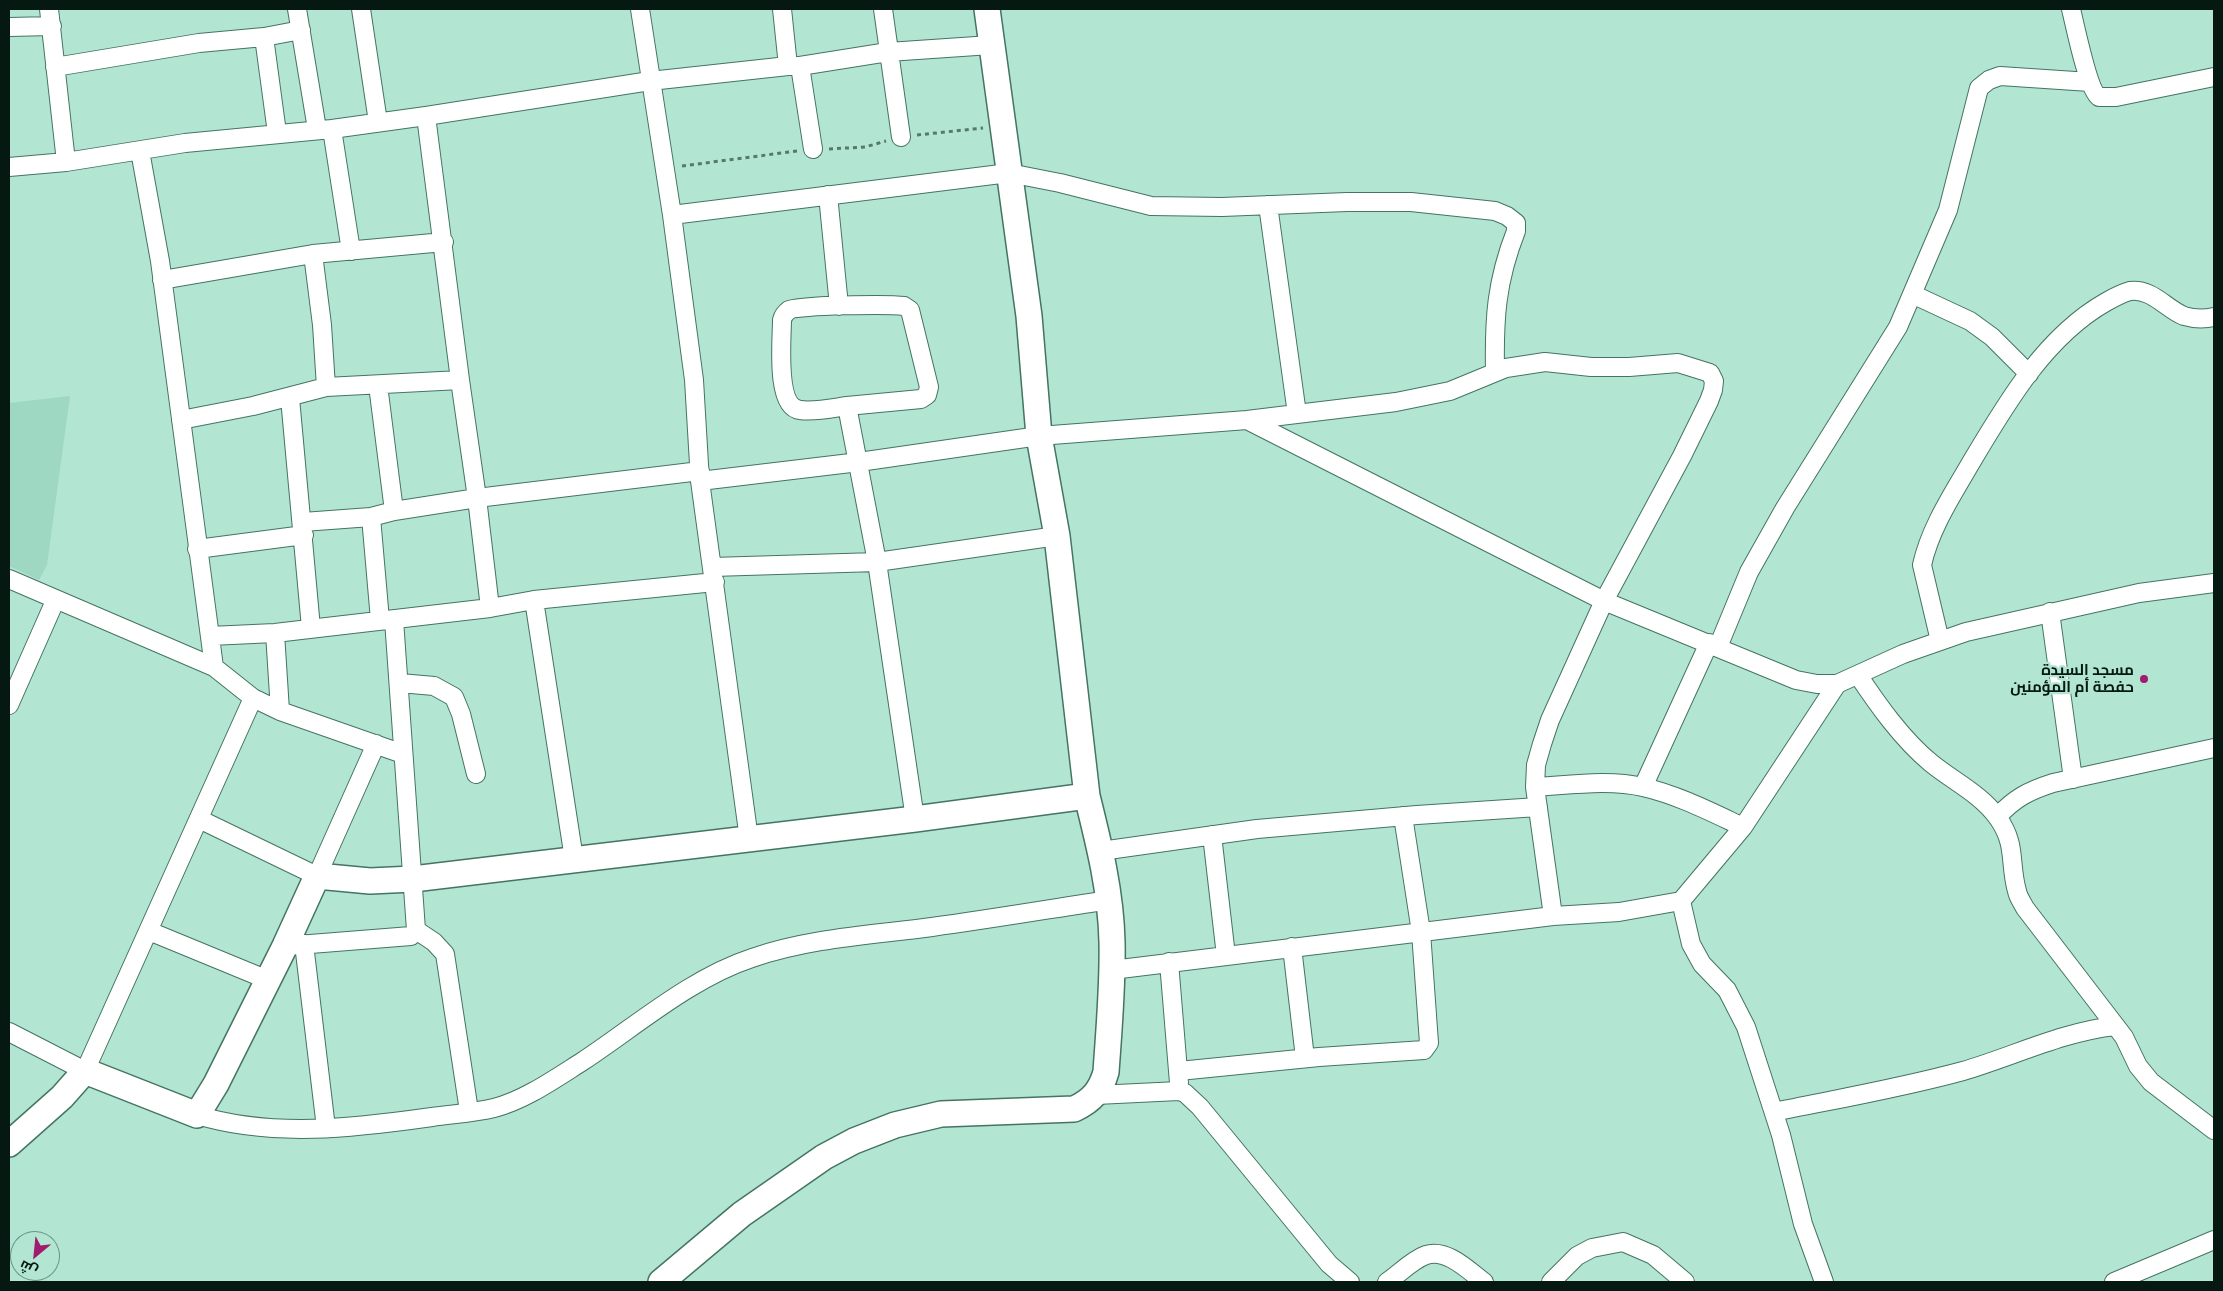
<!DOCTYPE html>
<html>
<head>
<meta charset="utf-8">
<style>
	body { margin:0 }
	#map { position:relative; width:2223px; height:1291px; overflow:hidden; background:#b2e5d2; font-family:Ubuntu,Cairo,sans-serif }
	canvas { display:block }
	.frame { position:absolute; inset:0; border:10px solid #051812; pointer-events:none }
	.north { position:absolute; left:10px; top:1231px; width:50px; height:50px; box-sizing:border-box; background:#b2e5d2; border:1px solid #6d9385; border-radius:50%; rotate:208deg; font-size:14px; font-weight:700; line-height:20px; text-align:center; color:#051812 }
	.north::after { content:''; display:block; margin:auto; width:18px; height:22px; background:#a01c6c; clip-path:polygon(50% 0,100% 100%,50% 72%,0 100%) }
</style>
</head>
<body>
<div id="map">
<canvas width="2223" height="1291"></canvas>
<div class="frame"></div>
<div class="north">ش</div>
</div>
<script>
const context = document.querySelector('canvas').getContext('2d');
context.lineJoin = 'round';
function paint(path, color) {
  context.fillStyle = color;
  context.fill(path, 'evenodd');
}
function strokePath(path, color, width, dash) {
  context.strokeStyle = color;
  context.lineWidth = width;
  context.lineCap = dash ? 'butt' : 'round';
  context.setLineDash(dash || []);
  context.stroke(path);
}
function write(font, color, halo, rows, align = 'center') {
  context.font = font + ' Ubuntu,Cairo,sans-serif';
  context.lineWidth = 4.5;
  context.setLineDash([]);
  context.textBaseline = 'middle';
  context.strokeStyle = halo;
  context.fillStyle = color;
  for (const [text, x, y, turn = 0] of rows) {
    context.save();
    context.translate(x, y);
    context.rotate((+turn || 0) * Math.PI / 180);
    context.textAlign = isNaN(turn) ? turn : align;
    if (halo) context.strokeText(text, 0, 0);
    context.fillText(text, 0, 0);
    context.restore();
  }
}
const built = new Path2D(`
	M70,396L47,565L39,580L9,566V403Z`);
const path = new Path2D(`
	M917,135L983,128
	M829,149L865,147L886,141
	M682,166L797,151`);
const street = new Path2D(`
	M49,9L66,162
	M297,9L317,129
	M361,9L378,122
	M640,9L672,215L694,380L700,481L749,839
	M782,9L788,66
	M883,9L901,137
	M2071,9C2075,25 2088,90 2099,97H2116L2214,77
	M9,27L52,26
	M264,37L277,133
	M800,66L813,149
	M55,67L199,43L264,37L301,30
	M426,116L460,380L477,498L490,608
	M332,129L351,251
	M140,151L160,261L214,667
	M9,167L66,162L185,143L332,129L426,116L650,81L788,66H800L888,52L991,45
	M828,195L839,306
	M1268,205L1297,414
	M672,215L1009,173L1060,183L1151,206L1222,207L1347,202H1411L1495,211L1507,216L1516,223V231C1496,282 1494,319 1495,372
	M313,254L322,325L326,387
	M162,280L313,254L444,242
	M1912,294L1970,321L1992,337L2029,374
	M378,385L394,511
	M290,398L311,628
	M847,406C833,408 815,412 800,410C775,407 782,339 782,320C783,316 785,313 789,310C797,305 890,304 904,306L910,310L929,387L927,395L921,399L847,406L877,562L915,819
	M181,420L253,406L326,387L460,380
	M1247,420L1604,601L1796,680L1817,684H1837L1903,654L1966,632L2139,593L2214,583
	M700,481L859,462L1039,436L1247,420L1396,402L1450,391L1506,368L1545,362L1591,367H1629L1678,363L1710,373L1714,381L1713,390L1709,401L1682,456L1604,601L1550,720L1542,744L1536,765L1535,787L1553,916L1112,970
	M371,517L380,620
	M303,522L371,517L394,511L477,498L700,471
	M197,549L304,535
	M712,567L877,562L1057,536
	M9,579L214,667L253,698L280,711L403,754
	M534,600L574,859
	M2050,612L2073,779
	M275,633L280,711
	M210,636L275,633L490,608L534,600L715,582
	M1940,641L1922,565C1930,529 1951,497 1969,466C2004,407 2044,337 2106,302C2113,298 2122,293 2130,291C2152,288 2166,309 2184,316C2194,319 2205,319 2214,317
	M1718,647L1749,572L1785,508L1898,327L1948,210L1979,88L1989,80L2000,76L2090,82
	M1858,675C1878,705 1902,739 1931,763C1953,781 1981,794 1998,818C2017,845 2009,863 2017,891C2018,897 2022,902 2025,908L2124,1037L2138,1066L2151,1082L2214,1130
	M400,683L434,686L454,697L461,714L476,774
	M9,705L55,601
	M1535,787C1570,785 1609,779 1643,787C1678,795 1711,812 1743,827
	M1643,787L1709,643
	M1997,817C2015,798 2028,791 2053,783L2214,748
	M199,819L317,876L376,744
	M1212,835L1226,956
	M1101,851L1257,829L1417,815L1538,807
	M1681,901L1691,944L1702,964L1727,990L1746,1027L1781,1135L1803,1224L1824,1282
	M1553,916L1619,912L1681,901L1743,827L1837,684
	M416,930L434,942L445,954L469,1111
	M149,931L268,980
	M304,944L326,1128
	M285,946L411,936L416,930L394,620
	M1292,947L1305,1058
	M1169,962L1179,1083
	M9,1032L85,1071L253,698
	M1179,1071L1319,1057L1424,1050L1429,1043L1421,932L1403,816
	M1096,1095L1179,1091L1185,1093L1200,1107L1329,1264L1350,1282
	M1774,1112C1837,1099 1901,1088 1963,1071C2014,1056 2062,1032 2115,1026
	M197,1115C273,1138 354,1128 432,1117C452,1114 474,1113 494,1108C525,1100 556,1078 583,1061C636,1026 691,978 752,958C810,938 872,935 932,927C991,919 1050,909 1109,900
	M1387,1282C1399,1274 1412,1260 1426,1255C1447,1248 1469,1271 1484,1282
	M1551,1282L1577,1256L1592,1248L1623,1242L1653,1255L1685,1282
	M2114,1282L2214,1240`);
const secondary = new Path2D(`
	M9,1144L62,1097L85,1071L197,1115L216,1084L285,946L317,876L370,881L413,879L915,819L1087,796L1057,536L1039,436L1029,316L987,9
	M661,1282L742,1214L824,1157L854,1141L895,1125L941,1114L1074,1109C1092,1101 1101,1090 1106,1072C1109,1029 1113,985 1112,942C1111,892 1099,844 1087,796`);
const markers = [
	[2144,679,5,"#a01c6c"]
];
const poiNames = [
	["مسجد السيدة",2134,670],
	["حفصة أم المؤمنين",2134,687]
];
paint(built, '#9ed8c3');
strokePath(street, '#447463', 20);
strokePath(secondary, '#447463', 28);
strokePath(path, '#57796d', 3, [4, 4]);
strokePath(street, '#fff', 18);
strokePath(secondary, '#fff', 25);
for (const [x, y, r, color] of markers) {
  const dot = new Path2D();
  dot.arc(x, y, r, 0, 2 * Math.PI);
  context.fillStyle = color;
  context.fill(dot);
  strokePath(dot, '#b2e5d2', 2);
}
write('bold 15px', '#051812', '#b2e5d2', poiNames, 'right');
</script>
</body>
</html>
